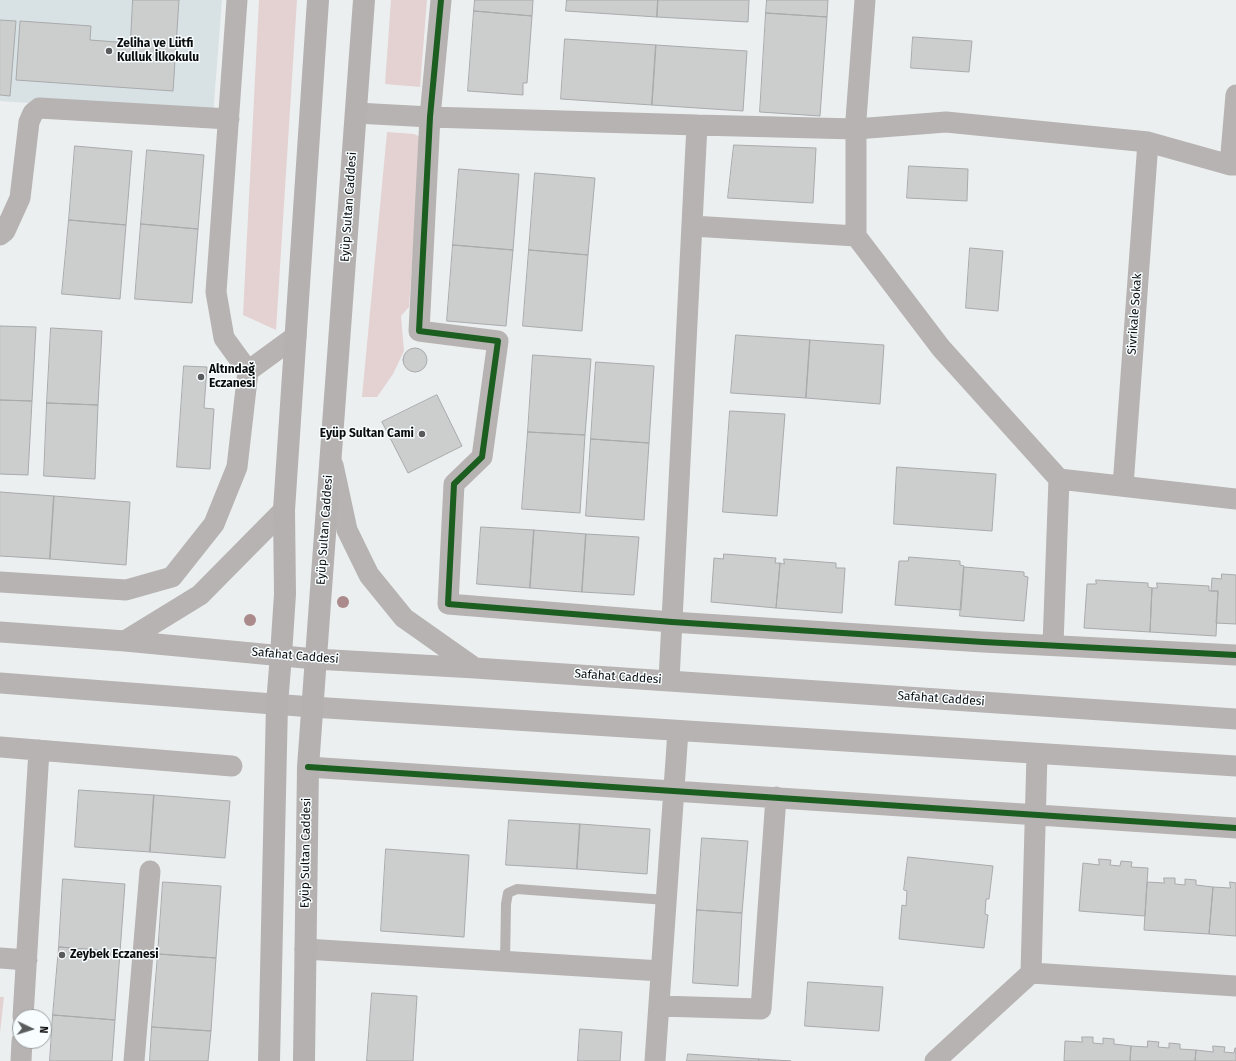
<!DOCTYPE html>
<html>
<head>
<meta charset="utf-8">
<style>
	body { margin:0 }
	#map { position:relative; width:1236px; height:1061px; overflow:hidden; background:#eceff0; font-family:"Fira Sans",sans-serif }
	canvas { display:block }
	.north { position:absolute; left:12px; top:1009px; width:40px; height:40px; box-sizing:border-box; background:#f8fdff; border:1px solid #999d9e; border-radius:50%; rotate:94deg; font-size:11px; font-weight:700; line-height:16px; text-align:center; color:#0a0c0d }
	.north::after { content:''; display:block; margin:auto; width:14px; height:18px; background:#595b5c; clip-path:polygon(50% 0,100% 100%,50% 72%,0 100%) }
</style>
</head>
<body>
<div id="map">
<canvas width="1236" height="1061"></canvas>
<div class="north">N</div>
</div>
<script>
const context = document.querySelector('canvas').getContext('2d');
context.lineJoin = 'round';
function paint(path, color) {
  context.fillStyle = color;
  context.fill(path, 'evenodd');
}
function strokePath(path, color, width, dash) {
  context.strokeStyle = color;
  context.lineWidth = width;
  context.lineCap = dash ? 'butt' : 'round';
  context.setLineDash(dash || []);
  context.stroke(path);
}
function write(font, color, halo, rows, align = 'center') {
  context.font = font + ' "Fira Sans",sans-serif';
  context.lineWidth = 3;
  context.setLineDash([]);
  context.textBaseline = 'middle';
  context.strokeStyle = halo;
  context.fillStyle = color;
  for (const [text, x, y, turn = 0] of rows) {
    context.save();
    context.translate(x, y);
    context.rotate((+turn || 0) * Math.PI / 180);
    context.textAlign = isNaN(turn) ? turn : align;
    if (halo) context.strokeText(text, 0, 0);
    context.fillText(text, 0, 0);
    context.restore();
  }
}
const built = new Path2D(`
	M0,0H222L213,116L0,101Z`);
const green = new Path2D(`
	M259,0H297L276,330L243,315Z
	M391,0H427L420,87L385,84Z
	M387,132L414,134L421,137L409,307L401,316L404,351L393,374L377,397H362Z
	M0,997H4L0,1033Z`);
const building = new Path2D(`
	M133,0H179L173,91L16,80L20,21L91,26L90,40L130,43Z
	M475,0H533L532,16L474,11Z
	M567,0H658L657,17L566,11Z
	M658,0H749L748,22L657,17Z
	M767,0H828L827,17L766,13Z
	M474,11L532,16L527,83H523V95L468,91Z
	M766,13L827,17L820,116L760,112Z
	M0,20L16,21L10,96L0,95Z
	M913,37L972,41L969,72L911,68Z
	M565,39L656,45L652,105L561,99Z
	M656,45L747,51L743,111L652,105Z
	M734,145L816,148L813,203L728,198Z
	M75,146L132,151L126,225L69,220Z
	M147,150L204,155L198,229L141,224Z
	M909,166L968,169L967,201L907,198Z
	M459,169L519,174L513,250L453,245Z
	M535,173L595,178L588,255L529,250Z
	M69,220L126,225L120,299L62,294Z
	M141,224L198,229L192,303L135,299Z
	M453,245L513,250L506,326L447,321Z
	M970,248L1003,251L998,311L966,308Z
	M529,250L588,255L582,331L523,326Z
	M0,326L36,327L32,401L0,400Z
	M51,328L102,331L98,405L47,403Z
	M736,335L810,340L806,398L731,393Z
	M810,340L884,345L880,404L806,398Z
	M403 360a12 12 0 1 1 24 0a12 12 0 1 1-24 0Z
	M533,355L591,359L585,435L528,432Z
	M596,362L654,366L649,443L591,439Z
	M184,366L207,367L204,408L214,409L210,469L177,467Z
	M437,395L462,446L408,473L382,422Z
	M0,400L32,401L28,475L0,474Z
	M47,403L98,405L95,479L44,476Z
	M730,411L785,414L777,516L723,512Z
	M528,432L585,435L580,513L522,509Z
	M591,439L649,443L644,520L586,516Z
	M897,467L996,474L992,531L894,524Z
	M0,492L54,496L50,559L0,556Z
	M54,496L130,502L126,565L50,559Z
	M481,527L534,530L530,588L477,584Z
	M534,530L586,534L582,592L530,588Z
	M586,534L639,537L634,595L582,592Z
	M724,554L776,558L775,563H780L776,608L711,602L714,558L723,559Z
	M909,557L960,561V565L964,566L961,610L895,605L899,561H908Z
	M784,559L836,563V568H845L842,613L776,608L780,563L784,564Z
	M964,567L1024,572V576L1028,577L1024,621L960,616Z
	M1222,574L1236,575V624L1216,623L1218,591H1211L1212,578L1221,579Z
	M1096,580L1148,583V587L1152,588L1150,632L1084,628L1087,584H1096Z
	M1157,583L1209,586V591H1218L1216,636L1150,632L1152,588H1157Z
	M79,790L154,795L150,852L75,847Z
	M154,795L230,801L225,858L150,852Z
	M509,820L580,824L577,869L506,865Z
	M580,824L650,829L647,874L577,869Z
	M702,838L748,841L742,913L697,910Z
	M386,849L469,855L464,937L381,931Z
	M908,857L993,866L989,899H986L985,914L988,915L984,948L899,939L902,905L906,906L907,891L904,890Z
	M1099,859L1111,860L1110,865L1120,866L1121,861L1132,862L1131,867L1148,868L1145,916L1079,911L1083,863L1099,865Z
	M1164,878H1175V884L1185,885V879L1196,880V885L1213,887L1209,934L1144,930L1147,882L1164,883Z
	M63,879L125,884L120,952L59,947Z
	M163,882L221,886L216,958L158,954Z
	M1230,882L1236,883V936L1209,934L1213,887L1230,888Z
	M697,910L742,913L738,986L693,983Z
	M59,947L120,952L115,1020L53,1015Z
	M158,954L216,958L211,1031L152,1027Z
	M808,982L883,987L879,1031L805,1026Z
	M372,993L417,996L413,1061H367Z
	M53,1015L115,1020L112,1061H50Z
	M152,1027L211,1031L208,1061H150Z
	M580,1029L622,1032L620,1061H578Z
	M1082,1037H1093V1043L1103,1044V1038L1114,1039V1044L1131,1046L1130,1061H1064L1065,1041L1082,1042Z
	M1148,1041L1159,1042L1158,1047L1169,1048V1043L1180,1044V1049L1196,1050L1195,1061H1130L1131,1046L1147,1047Z
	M1213,1046L1225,1047L1224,1052L1234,1053L1235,1048H1236V1061H1195L1196,1050L1213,1052Z
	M688,1054L759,1059V1061H687Z
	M759,1059L791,1061H759Z`);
const service = new Path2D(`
	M505,962L506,904L508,893L517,889L666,900`);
const minor = new Path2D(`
	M237,0L216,292L224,338L248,371
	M441,0L430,117L419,331L498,341L482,457L454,484L448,604L672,622L983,642L1236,655
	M865,0L856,119V236L941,348L1059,479L1236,499
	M356,113L430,117L697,125L669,680
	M697,125L856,129L946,122L1148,142L1230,165H1236
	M1230,165L1236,95
	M692,226L856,236
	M0,235L5,231L20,198L29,122L33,113L39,108L229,119
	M333,465L347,530L369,575L404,618L475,668
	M1123,486L1148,142
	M0,582L126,590L172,577L214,524L237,467L248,371L296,336
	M0,632L125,641L315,659L475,668L1236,719
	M125,641L200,595L284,510
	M1053,645L1059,479
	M0,683L312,707L1236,766
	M0,747L232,766
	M308,767L1236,828
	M305,949L661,971
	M0,958L27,960
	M1031,973L1037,754
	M659,1006L761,1009L776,797
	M23,1017L39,750
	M21,1061L22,1041
	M134,1061L150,871
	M655,1061L678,731
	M935,1061L1031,973L1236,986`);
const secondary = new Path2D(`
	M269,1061L277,704L281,655L285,594L284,510L318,0
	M304,1061L308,767L364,0`);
const cycleway = new Path2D(`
	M441,0L430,117L419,331L498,341L482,457L454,484L448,604L672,622L983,642L1236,655
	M308,767L1236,828`);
const trees = [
	[343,602],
	[250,620]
];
const markers = [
	[109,51,4,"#595b5c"],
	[201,377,4,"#595b5c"],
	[422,434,4,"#595b5c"],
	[62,955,4,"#595b5c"]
];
const poiNames = [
	["Zeliha ve Lütfi",117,44],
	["Kulluk İlkokulu",117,58],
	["Altındağ",209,370],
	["Eczanesi",209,384],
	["Eyüp Sultan Cami",414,434,"right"],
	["Zeybek Eczanesi",70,955]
];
const streetNames = [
	["Eyüp Sultan Caddesi",349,207,-86],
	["Sivrikale Sokak",1135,314,-86],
	["Eyüp Sultan Caddesi",325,530,-86],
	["Safahat Caddesi",295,656,5],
	["Safahat Caddesi",618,677,4],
	["Safahat Caddesi",941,699,4],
	["Eyüp Sultan Caddesi",306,853,-89]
];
paint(built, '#d8e2e5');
paint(green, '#e4d2d2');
paint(building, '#cccece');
strokePath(building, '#a8aaab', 1);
strokePath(service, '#b6b3b2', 10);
strokePath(minor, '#b6b3b2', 21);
strokePath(secondary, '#b5b1b1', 22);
strokePath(cycleway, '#1b5e20', 6);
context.fillStyle = '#ab8a8b';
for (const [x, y] of trees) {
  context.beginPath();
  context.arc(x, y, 6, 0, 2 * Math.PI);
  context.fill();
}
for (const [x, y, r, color] of markers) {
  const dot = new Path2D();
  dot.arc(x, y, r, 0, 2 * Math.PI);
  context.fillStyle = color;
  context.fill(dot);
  strokePath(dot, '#f8fdff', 1.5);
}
write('bold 12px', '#0a0c0d', '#f8fdff', poiNames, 'left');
write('12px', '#0a0c0d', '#f8fdff', streetNames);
</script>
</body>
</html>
